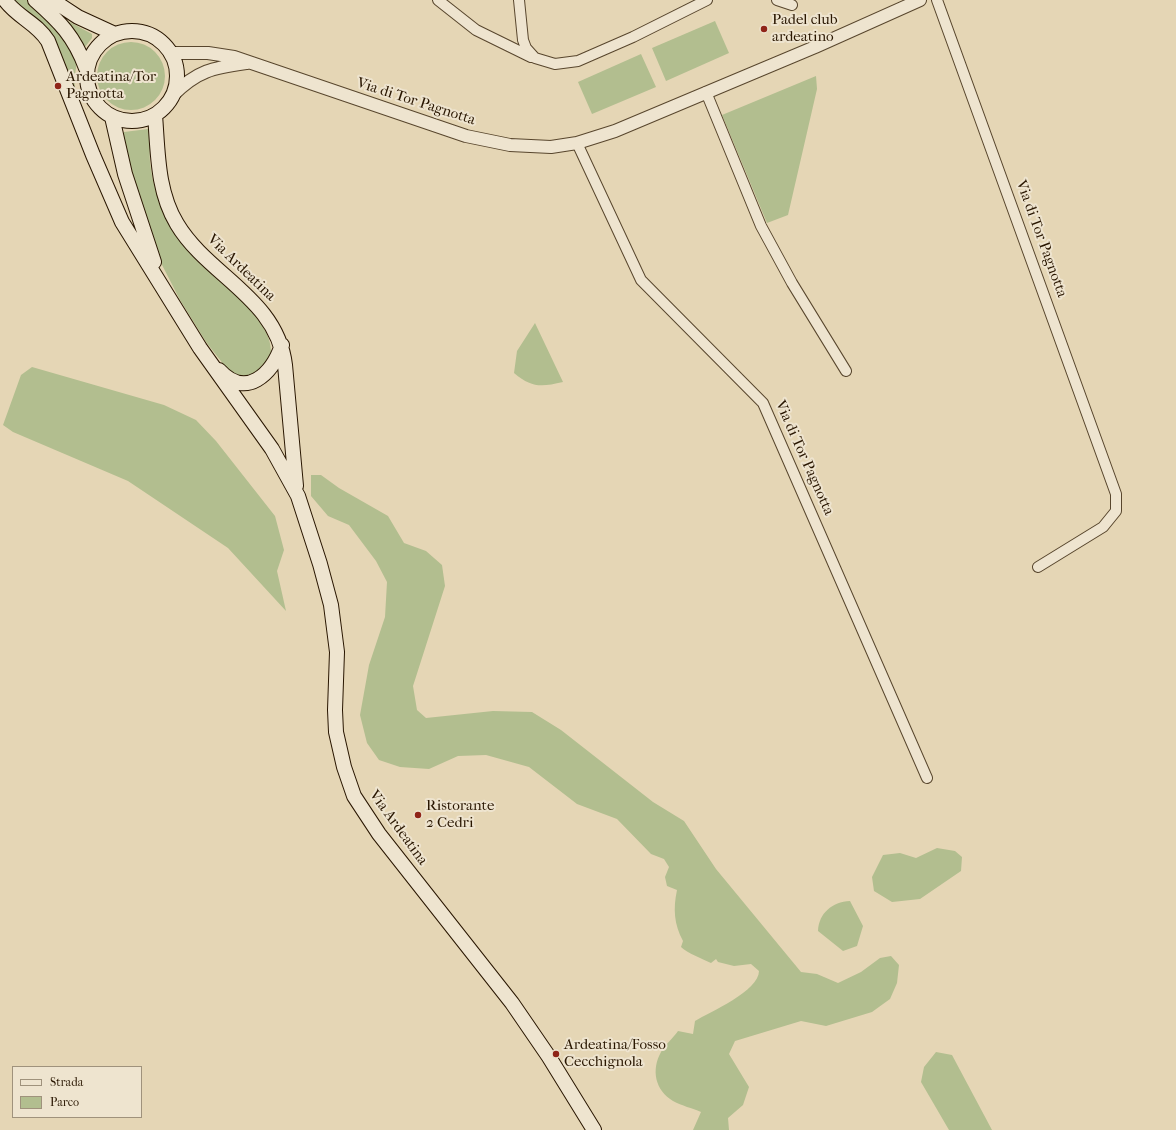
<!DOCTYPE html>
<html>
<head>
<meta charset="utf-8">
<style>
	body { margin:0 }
	#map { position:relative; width:1176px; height:1130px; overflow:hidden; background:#e5d6b5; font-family:"IM FELL French Canon",serif }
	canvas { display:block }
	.legend { position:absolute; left:12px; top:1066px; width:130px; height:52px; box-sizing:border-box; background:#eee4cf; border:1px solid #9f927c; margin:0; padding:5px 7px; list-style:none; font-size:12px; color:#291600 }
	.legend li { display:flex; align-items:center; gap:8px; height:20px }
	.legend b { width:20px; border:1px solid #9f927c }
</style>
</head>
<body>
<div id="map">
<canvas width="1176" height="1130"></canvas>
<ul class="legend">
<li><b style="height:5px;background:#eee4cf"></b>Strada</li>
<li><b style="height:11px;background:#b2be8f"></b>Parco</li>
</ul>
</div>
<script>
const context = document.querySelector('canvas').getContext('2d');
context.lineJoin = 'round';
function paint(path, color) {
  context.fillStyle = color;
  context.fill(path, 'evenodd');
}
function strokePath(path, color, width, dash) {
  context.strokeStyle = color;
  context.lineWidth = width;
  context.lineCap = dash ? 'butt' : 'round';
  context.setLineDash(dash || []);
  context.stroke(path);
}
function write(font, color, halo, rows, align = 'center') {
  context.font = font + ' "IM FELL French Canon",serif';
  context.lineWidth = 4;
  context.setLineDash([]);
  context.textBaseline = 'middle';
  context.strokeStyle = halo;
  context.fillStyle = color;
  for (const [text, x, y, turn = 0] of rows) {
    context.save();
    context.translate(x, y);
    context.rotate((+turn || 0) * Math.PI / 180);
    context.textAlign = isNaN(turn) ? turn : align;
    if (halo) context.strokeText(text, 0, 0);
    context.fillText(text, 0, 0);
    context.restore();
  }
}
const green = new Path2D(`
	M9,0H27L64,37L77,62L74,80L76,93L54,38Z
	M64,19L92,34V38L85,47Z
	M715,21L729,53L666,81L652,48Z
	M97 76a34 34 0 1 1 68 0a34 34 0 1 1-68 0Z
	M641,54L656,87L592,114L578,82Z
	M816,76L817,89L788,215L767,223L722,115Z
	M148,129C152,137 149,153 150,162C152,181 158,201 166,218C174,233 184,247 196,259C219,282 272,317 271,352C270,359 263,368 259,374L242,377L228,370L206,342L180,300L160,261L133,178L123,135L124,132Z
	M535,323L563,382C541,387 532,388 514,373L517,351Z
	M32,367L164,405L196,420L216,441L275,516L284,550L277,571L286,611L228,548L128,481L13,432L3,425L21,375Z
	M311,475H321L339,488L388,516L404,543L426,551L442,565L445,586L413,686L417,710L426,718L493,711L532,712L561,730L653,802L684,821L716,869L801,972L817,974L838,983L861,972L880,958L891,956L899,965L897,983L890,999L872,1012L826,1026L801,1021L735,1041L729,1054L749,1087L743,1105L728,1118L729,1130H693L701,1112C692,1108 682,1106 673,1101C655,1090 651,1070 661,1052C665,1045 673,1038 678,1031L693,1034L695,1021C710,1012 759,991 759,971L751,964L734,966L718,962L716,959L711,963C703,959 687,953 681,947L683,941C674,924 673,909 677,890L667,886L665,877L669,867L664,859L651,854L617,819L577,804L529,767L486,755L458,756L429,769L400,767L379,760L367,743L360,715L369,665L385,617L387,582L376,561L349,525L328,516L311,496Z
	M937,848L955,851L962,857L961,871L920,899L892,902L874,891L872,877L883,855L900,853L916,858Z
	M850,901L863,926L857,946L843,951L818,931C819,913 832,902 850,901Z
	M936,1052L952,1055L992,1130H949L921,1082L924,1067Z`);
const minor = new Path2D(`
	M438,0L476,30L531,57
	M519,0L523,40L526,48L535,58L555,64L578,61L633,37L707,0
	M777,0L792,5
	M937,0L1116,494V511L1103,527L1038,567
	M706,92L761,226L792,283L846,371
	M577,143L641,280L763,403L927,778`);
const tertiary = new Path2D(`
	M170,53H208L234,57L466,136L510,145L551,147L577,143L615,131L815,47L920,0
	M173,95C198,70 213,68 247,63`);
const secondary = new Path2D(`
	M5,0C17,17 37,23 48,41L93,155L122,222L200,348L272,449L298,496L320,564L331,605L337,652L335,710L336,732L344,767L354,796L379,834L512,1003L549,1057L594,1130
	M35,0C60,22 74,36 86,68
	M52,0L78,17L115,34
	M87 76a45 45 0 1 1 90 0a45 45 0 1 1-90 0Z
	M155,115C158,152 157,191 177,224C208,276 277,298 285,365L296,486
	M112,117L125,174L154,262
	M219,370C246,400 272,374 282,345`);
const markers = [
	[764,29,4,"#8f2418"],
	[58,86,4,"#8f2418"],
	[418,815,4,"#8f2418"],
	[556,1054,4,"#8f2418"]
];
const poiNames = [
	["Padel club",772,20],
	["ardeatino",772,37],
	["Ardeatina/Tor",66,77],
	["Pagnotta",66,94],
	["Ristorante",426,806],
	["2 Cedri",426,823],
	["Ardeatina/Fosso",564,1045],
	["Cecchignola",564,1062]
];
const streetNames = [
	["Via di Tor Pagnotta",416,102,18],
	["Via di Tor Pagnotta",1041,239,70],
	["Via Ardeatina",241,268,44],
	["Via di Tor Pagnotta",804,458,66],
	["Via Ardeatina",398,828,54]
];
paint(green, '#b2be8f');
strokePath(minor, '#58462d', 12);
strokePath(tertiary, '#58462d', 14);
strokePath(secondary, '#291600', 16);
strokePath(minor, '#eee4cf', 10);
strokePath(tertiary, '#eee4cf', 12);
strokePath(secondary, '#eee4cf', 14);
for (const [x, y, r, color] of markers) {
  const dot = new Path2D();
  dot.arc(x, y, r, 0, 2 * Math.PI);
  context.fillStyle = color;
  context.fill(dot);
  strokePath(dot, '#eee4cf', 1.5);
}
write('15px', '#291600', '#eee4cf', poiNames, 'left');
write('15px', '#291600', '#eee4cf', streetNames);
</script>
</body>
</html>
